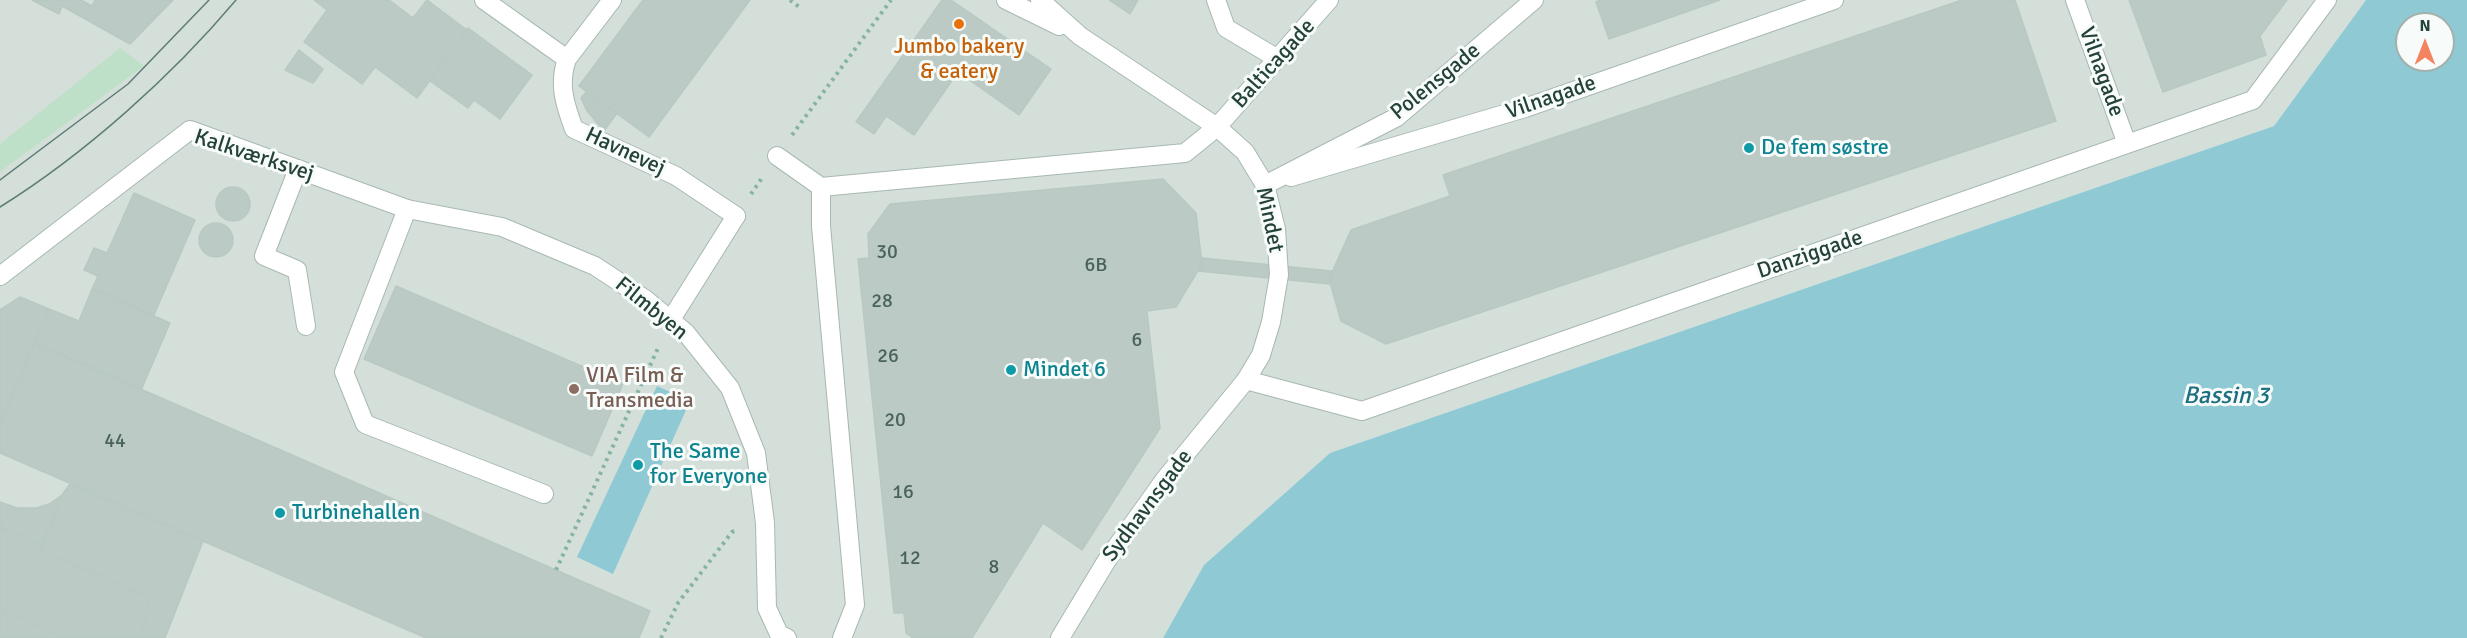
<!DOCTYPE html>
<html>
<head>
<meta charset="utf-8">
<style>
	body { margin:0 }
	#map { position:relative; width:2467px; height:638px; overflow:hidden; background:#e6efeb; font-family:Signika,sans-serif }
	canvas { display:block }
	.north { position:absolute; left:2395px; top:12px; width:60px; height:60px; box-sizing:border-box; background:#f7fbf9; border:2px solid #a3b1ad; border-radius:50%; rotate:0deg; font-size:16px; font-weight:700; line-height:24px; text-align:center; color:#24423a }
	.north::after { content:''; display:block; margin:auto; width:21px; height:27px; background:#f4845f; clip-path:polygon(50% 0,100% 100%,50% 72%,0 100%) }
</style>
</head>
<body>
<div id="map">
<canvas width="2467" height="638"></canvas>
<div class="north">N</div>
</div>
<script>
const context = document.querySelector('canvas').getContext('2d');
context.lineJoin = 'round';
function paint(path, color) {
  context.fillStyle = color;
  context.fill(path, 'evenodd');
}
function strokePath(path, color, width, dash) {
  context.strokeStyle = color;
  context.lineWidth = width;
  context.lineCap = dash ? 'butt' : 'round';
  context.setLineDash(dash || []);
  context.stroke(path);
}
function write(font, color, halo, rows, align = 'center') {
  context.font = font + ' Signika,sans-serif';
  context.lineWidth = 6;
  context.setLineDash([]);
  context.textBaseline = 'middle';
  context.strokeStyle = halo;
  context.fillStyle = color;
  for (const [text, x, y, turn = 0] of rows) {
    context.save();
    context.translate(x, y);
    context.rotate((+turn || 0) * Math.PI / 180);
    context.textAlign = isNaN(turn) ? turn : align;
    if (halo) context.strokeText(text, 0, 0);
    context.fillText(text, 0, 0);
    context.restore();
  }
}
const built = new Path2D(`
	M0,0H2366L2274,126L1330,453L1204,565L1163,638H0Z`);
const green = new Path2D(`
	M120,48L144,66L0,172V144Z`);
const water = new Path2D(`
	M2366,0H2467V638H1163L1204,565L1330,453L2274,126ZM2407,24H2443V60H2407Z
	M657,386L690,401L613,574L577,557Z`);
const building = new Path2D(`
	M32,0H81L92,6L95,0H173L130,44L62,6L59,14Z
	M314,0H389L413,18L427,0L467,30L417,98L375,67L362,84L304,42L327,10Z
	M643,0H750L649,137L579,86Z
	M942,0H951L1051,69L1019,115L958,72L914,135L886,116L874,134L856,122Z
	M1109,0H1138L1130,14Z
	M1600,0H1720L1609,39L1596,2Z
	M1962,0H2015L2056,121L1386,344L1341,321L1329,279L1351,230L1450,196L1443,175Z
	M2129,0H2287L2260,36L2266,55L2163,92Z
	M468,28L532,75L500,119L474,100L468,108L430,81Z
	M299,50L323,69L313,83L285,70Z
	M587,91L617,113L604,131L587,111L581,98Z
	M1163,179L1196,213L1202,264L1176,307L1147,311L1160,428L1082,550L1043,523L972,638H913L906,633L904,613H894L858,259L869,258L868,234L890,204Z
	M216 204a17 17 0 1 1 34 0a17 17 0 1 1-34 0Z
	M134,193L195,220L154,315L92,289L98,276L84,270L94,248L107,253Z
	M199 240a17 17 0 1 1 34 0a17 17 0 1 1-34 0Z
	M1202,258L1332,271L1330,284L1198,271Z
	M396,286L623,384L592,456L364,359Z
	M92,289L170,323L141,390L35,343L49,309L79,321Z
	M20,297L49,309L0,423V310Z
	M35,343L650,611L639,638H426L0,453V423Z
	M70,484L203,541L165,638H139L146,618L142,617L151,598L40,550L62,495Z
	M62,495L43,545L0,527V502L17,508H36L49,504Z
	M0,527L43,545L40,550L151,598L142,617L146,618L139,638H65L0,608Z
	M0,608L65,638H0Z`);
const path = new Path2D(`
	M790,0L802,9
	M792,135L891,0
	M751,194L762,178
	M556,570L659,346
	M661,638L678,603L732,532L738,530`);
const service = new Path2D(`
	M1216,0L1226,28L1278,59
	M2075,0L2127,144
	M777,156L821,187V226L855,605L842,638
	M298,169L264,256L297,270L306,326
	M1291,177L1525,108L1834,0
	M821,187L1185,153L1217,127
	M407,209L344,372L365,424L544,494
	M670,321L736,216
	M1246,380L1362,411L2253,100L2327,0`);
const minor = new Path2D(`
	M484,0L567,59
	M612,0L567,59C558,84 565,105 574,129L676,176L736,216
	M1006,0L1059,26
	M1040,0L1080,36L1217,127L1245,152L1265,185L1276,229L1279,275L1271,322L1261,355L1246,380L1165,479L1107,560L1060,638
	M1217,127L1329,0
	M1265,185L1397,117L1534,0
	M0,276L190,130L407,209L502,227L595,266L645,299L686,333L730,388L756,453L765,523L767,608L779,634L787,638`);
const tram = new Path2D(`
	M0,180L128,84L209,0
	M0,207C85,154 172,76 236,0`);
const markers = [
	[959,24,6,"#e8710a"],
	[1749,148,6,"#0f9aa8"],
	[1011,370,6,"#0f9aa8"],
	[574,389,6,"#8d6e63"],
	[638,465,6,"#0f9aa8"],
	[280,513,6,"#0f9aa8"]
];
const numberNames = [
	["30",887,253],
	["6B",1096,266],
	["28",882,302],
	["6",1137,341],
	["26",888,357],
	["20",895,421],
	["44",115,442],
	["16",903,493],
	["12",910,559],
	["8",994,568]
];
const foodNames = [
	["Jumbo bakery",959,47],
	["& eatery",959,72]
];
const streetNames = [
	["Balticagade",1274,64,-48],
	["Vilnagade",2101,72,70],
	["Polensgade",1436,82,-39],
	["Vilnagade",1551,98,-19],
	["Havnevej",625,152,25],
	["Kalkværksvej",254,156,18],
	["Mindet",1269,220,78],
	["Danziggade",1810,255,-19],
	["Filmbyen",651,309,39],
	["Sydhavnsgade",1148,506,-53]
];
const cultureNames = [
	["De fem søstre",1761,148],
	["Mindet 6",1023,370],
	["The Same",650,452],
	["for Everyone",650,477],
	["Turbinehallen",292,513]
];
const educationNames = [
	["VIA Film &",586,376],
	["Transmedia",586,401]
];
const waterNames = [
	["Bassin 3",2226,397]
];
paint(built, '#d4dfda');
paint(green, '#bfe0c8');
paint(water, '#8ec9d4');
paint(building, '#bbcac4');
strokePath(building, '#b8c9c2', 1.5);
strokePath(service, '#a8b8b2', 20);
strokePath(minor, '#a8b8b2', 20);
strokePath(path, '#86b3a5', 4, [3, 4.5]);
strokePath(service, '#fff', 18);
strokePath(minor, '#fff', 18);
strokePath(tram, '#5f7d75', 1.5);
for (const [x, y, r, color] of markers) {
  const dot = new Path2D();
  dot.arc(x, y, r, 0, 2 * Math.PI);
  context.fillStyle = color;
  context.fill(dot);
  strokePath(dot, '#f7fbf9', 2);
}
write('20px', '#4a645c', null, numberNames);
write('22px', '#c56008', '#f7fbf9', foodNames);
write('22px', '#24423a', '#f7fbf9', streetNames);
write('22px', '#0d838f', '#f7fbf9', cultureNames, 'left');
write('22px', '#785e54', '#f7fbf9', educationNames, 'left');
write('italic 24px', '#1c6f80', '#f7fbf9', waterNames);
</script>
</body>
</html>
